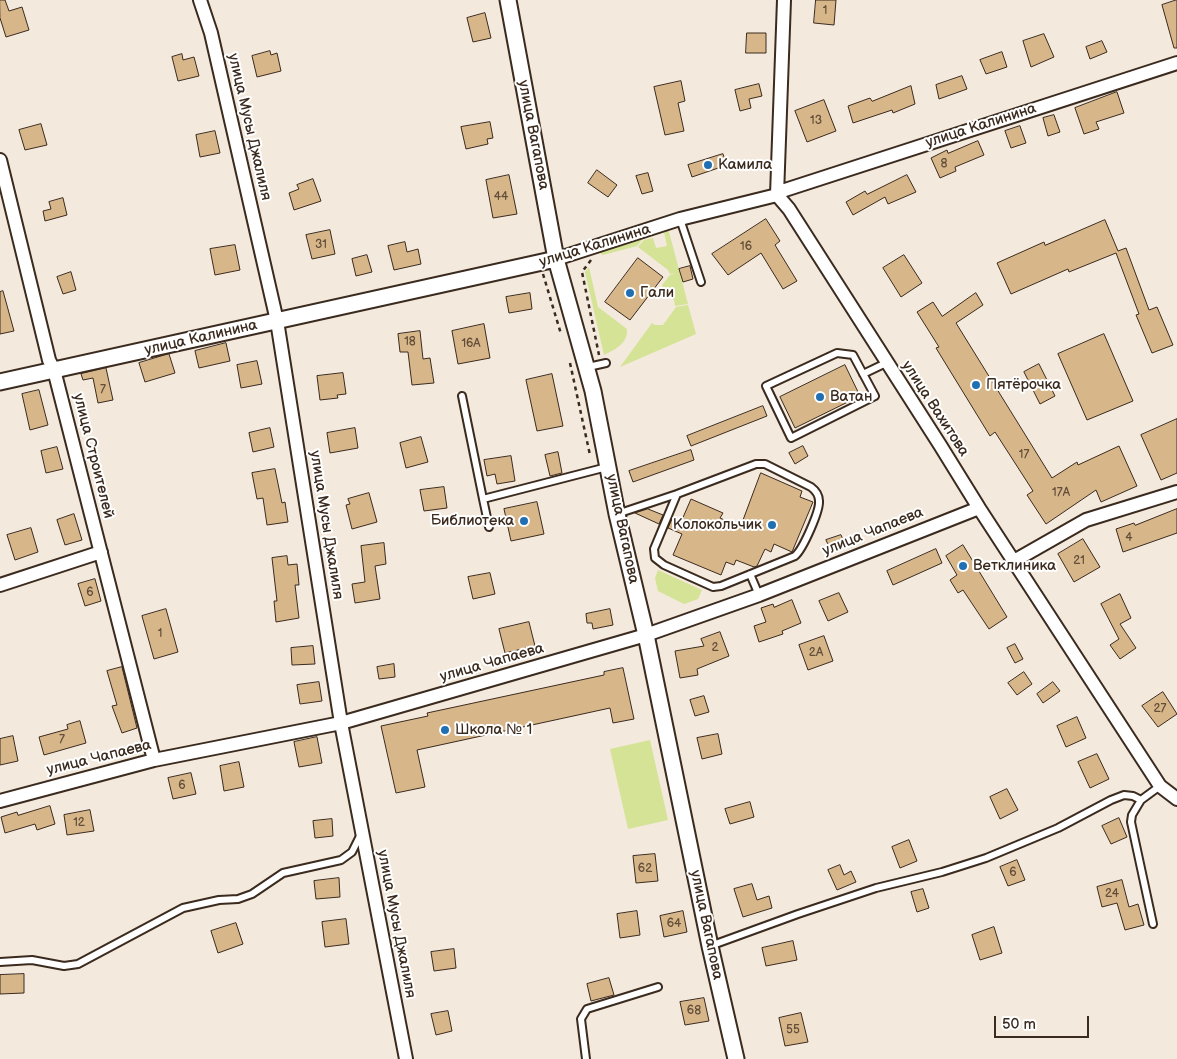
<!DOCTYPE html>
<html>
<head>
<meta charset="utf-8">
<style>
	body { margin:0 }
	#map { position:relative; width:1177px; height:1059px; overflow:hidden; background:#f3e9dc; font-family:"Balsamiq Sans",sans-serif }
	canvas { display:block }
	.scale { position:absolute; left:994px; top:1016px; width:95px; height:22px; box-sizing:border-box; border:2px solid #3b2a1e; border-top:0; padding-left:6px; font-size:15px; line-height:18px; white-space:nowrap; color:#3b2a1e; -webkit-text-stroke:4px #fff; paint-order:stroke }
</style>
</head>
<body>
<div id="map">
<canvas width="1177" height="1059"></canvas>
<div class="scale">50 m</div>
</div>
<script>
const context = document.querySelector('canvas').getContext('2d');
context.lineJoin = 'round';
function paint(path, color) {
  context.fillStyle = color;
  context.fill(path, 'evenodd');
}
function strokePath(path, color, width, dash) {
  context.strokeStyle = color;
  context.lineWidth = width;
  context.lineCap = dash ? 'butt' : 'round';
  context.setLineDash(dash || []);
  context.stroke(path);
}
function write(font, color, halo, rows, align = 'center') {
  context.font = font + ' "Balsamiq Sans",sans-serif';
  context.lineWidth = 4;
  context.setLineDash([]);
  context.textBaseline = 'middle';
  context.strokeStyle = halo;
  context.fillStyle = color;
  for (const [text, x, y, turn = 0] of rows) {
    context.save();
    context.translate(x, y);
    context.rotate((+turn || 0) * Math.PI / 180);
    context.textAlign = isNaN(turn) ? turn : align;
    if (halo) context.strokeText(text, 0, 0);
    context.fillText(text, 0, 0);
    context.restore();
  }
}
const green = new Path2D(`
	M668,228L688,304L675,306L674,300L663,292L662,285L670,275L676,273L670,274L668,270L638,247L644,240L653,238L656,248L667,246L664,232L643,239L637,246L603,255L600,253L608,243Z
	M589,267L598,307L627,329C628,343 616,349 604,355L585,272Z
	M688,305L696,334L620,367L652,323L655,325H663L676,307Z
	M658,570L702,590L698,599L684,604L658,591L655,578Z
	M650,740L668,820L628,829L610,749Z`);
const building = new Path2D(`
	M0,0H5L9,11L22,7L29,30L6,37L0,18Z
	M816,0H836L834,25L814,23Z
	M1177,0V48H1174L1162,5Z
	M485,13L491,38L473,42L467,18Z
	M747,33H766V53H746Z
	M1044,34L1054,57L1031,67L1023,41Z
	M1102,41L1107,52L1090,59L1086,47Z
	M270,51L271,55L277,53L281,71L257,77L252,56Z
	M1002,52L1007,67L986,74L980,60Z
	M182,54L183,60L194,57L199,76L178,81L172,57Z
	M962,76L967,89L939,99L936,85Z
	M681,81L685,101L678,103L684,131L665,135L654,87Z
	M759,84L762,96L749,99L751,108L740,111L735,90Z
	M911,86L915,104L893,113L892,110L853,123L848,106L870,98L872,101Z
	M1117,92L1124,113L1096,122L1099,129L1084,134L1075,108Z
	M824,100L836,131L807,142L795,111Z
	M1054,115L1060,132L1048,136L1043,118Z
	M490,122L493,138L487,139L488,144L466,149L461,127Z
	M41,124L47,145L25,150L19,130Z
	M1020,126L1026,143L1011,148L1005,131Z
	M215,131L220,153L200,157L196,135Z
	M978,141L984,155L955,167L956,171L940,178L931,158L947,150L948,153Z
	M723,154L727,165L692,177L688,165Z
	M597,170L617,185L608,197L588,183Z
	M648,173L653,191L642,194L636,176Z
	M509,175L517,214L493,218L486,180Z
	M907,175L916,192L888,204L885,197L853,215L846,202L865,191L867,194Z
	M313,179L321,201L294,210L289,193L299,189L297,185Z
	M63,198L67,215L45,221L43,211L51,209L49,202Z
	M766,219L780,241L775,245L797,281L783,289L761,253L728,275L712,254Z
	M1105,220L1118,251L1126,248L1149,310L1157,307L1173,345L1152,353L1136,315L1139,314L1116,253L1069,272L1068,269L1011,294L997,263L1044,242L1045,245Z
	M330,230L335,254L312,259L306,235Z
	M405,242L407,252L418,249L421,264L394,270L388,246Z
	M235,245L240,270L215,275L210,249Z
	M367,255L372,272L356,276L352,259Z
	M904,255L922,283L901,297L883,268Z
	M638,258L663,277L630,320L605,302Z
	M690,266L693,279L683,282L679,269Z
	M71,272L76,290L63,294L57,277Z
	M3,291L14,331L0,334V292Z
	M530,293L532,309L509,313L506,297Z
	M976,293L983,305L956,323L1052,478L1077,462L1078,465L1119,446L1137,486L1101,502L1096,490L1046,524L1027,495L1033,491L995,432L990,436L936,348L939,347L917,312L933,302L942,316Z
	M484,324L490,358L458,364L452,331Z
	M420,331L423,359L430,358L434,383L412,385L408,352H400L398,334Z
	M1104,334L1133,401L1087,420L1058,354Z
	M226,343L230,361L199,368L195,351Z
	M169,354L175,373L145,382L139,363Z
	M257,361L262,384L241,388L237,365Z
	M1039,364L1055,396L1040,404L1024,372Z
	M845,365L860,396L795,428L780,397Z
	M106,368L113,400L98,403L93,378L83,380L81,374Z
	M343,373L346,394L337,395L338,398L320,400L317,376Z
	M552,374L563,426L537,431L526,380Z
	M39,390L48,425L30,430L22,394Z
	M763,406L767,416L691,446L687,436Z
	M1177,419V473L1161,480L1141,435Z
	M270,428L274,447L253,452L249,433Z
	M355,428L358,448L330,453L327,433Z
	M421,437L428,462L406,468L400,443Z
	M803,446L808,456L795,464L789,453Z
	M57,447L63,469L46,473L41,451Z
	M691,450L694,460L633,482L629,471Z
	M558,452L562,473L550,476L545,455Z
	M511,456L515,481L497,484L495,474L487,476L484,460Z
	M275,469L282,503L285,502L288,522L267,525L263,498L257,499L252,473Z
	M761,473L802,491L800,497L813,502L792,552L774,544L771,552L765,549L757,566L754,567L736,560L734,565L726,562L721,575L673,555L682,534L668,528L672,519L681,522L691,499L723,513L720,518L740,527Z
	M444,487L447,508L424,511L420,490Z
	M369,493L377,522L352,529L346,505L350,504L348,499Z
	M537,502L544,534L511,541L504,509Z
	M648,509L663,515L659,524L635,513Z
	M1177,509V533L1123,552L1116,529L1134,523L1135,525Z
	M74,514L82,540L65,545L57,520Z
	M31,528L38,552L15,560L7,535Z
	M841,535L845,544L830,549L826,540Z
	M1083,539L1100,567L1074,582L1058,554Z
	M384,543L386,564L375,566L380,599L355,603L352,584L365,582L361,546Z
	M963,545L1007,617L989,629L963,590L958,593L950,580L957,575L946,556Z
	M936,549L942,563L893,585L887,571Z
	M287,556L288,565L297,564L299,585H295L299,618L276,622L274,601H277L272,558Z
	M490,573L495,594L473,599L468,577Z
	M95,579L101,601L85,606L78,584Z
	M839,593L848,612L828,621L819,601Z
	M1120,594L1131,618L1120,624L1136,648L1120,659L1110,645L1119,639L1101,604Z
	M792,600L801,623L782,631L783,634L759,642L754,626L766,622L761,608L773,604L774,607Z
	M166,609L178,652L154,659L142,616Z
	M610,609L613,625L593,629L592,623H587L586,614Z
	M529,622L535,646L505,653L499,629Z
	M720,632L729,656L697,669L698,675L680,678L675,651L704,646L701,639Z
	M824,636L833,661L808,670L799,645Z
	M1015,644L1023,659L1015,663L1007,648Z
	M313,646L315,664L292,665L291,648Z
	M394,664L395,677L379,679L377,667Z
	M122,667L137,728L122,733L112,706L117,705L107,671Z
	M623,668L634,719L613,723L610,708L417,750L425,787L396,793L381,726L428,716L427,713L604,675V672Z
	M1024,672L1032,684L1017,695L1008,683Z
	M319,682L322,701L300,704L297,685Z
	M1053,682L1060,691L1043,703L1037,694Z
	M1163,692L1177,714L1158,727L1142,706Z
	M704,696L709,712L695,716L690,700Z
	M1077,717L1086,738L1066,747L1057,726Z
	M80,721L86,743L44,755L39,737L68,729L67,725Z
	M718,734L722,754L702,759L697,738Z
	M13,736L18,761L0,765V739Z
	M317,737L322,763L299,767L294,742Z
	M1097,754L1109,779L1090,788L1078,762Z
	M239,762L244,787L224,791L220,766Z
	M191,773L196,794L173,799L168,778Z
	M1007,789L1018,810L1000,819L990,797Z
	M750,802L754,817L730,824L725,809Z
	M50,806L55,824L37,830L35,824L5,833L1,817L17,812L18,815Z
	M90,810L94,831L67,835L64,815Z
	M1119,818L1127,837L1111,844L1102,826Z
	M332,819L333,836L315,838L313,821Z
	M909,840L917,861L900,868L892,847Z
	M655,854L658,881L636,883L633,856Z
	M1017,860L1025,880L1008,886L1000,867Z
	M840,865L844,875L851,871L856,882L837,890L828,870Z
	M339,878L340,897L316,899L314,881Z
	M1122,880L1129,907L1138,904L1144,925L1125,930L1117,903L1102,907L1097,887Z
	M752,884L757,900L769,896L772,908L743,917L734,889Z
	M923,889L929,908L917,912L911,892Z
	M637,911L640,935L620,938L617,914Z
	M683,911L687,932L664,937L660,916Z
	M346,919L349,944L325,947L322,922Z
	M236,923L243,944L218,953L211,931Z
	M994,927L1002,953L980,960L972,935Z
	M793,941L797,960L766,966L762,948Z
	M454,949L456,968L434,971L431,952Z
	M24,974V993L0,994V975Z
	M609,978L614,995L591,1001L587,984Z
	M704,998L709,1021L685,1025L680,1002Z
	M448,1011L452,1031L436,1035L431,1014Z
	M801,1013L808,1042L785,1046L779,1018Z`);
const path = new Path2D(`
	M591,260L582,272L599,355
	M543,274L561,334
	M570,363L590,455`);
const service = new Path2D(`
	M680,219L701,282
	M837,353L853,355L875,396L791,438L766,386Z
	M588,367L606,363
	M863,374L886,363
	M462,396L483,499L607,467
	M483,499L489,527
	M617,514L677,494L756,464H765L811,487C815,490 819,495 819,501C820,511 803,549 795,556L721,586L713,587L664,565L655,558L654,549L677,494
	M750,574L759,595
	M1141,800L1132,815L1131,822L1153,924
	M710,946L798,914L876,888L942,872L986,858L1058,828L1111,800L1124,795L1133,796L1141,800L1160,786
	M0,962L32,960L64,966L78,964L183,908L219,900L238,899L252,894L283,873L341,860L352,852L361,834
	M586,1059L581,1019L587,1009L658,987`);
const minor = new Path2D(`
	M200,0L211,33L277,321L341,723L406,1059
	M784,0L777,195L789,209L940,445L979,508L1160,786L1177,799
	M0,160L49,360L54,370L154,760
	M556,259L680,219L777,195L785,190L1177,63
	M1014,561L1086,520L1177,492
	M0,585L101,552
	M0,801L154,760L341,723L646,635L759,595L979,508`);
const tertiary = new Path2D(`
	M508,0L556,259L593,391L617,514L646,635L710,946L736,1059
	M0,382L556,259`);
const markers = [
	[708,165,5,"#1f6fb2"],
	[630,293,5,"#1f6fb2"],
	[976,385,5,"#1f6fb2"],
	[820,397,5,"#1f6fb2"],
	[524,521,5,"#1f6fb2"],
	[772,525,5,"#1f6fb2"],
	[963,566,5,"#1f6fb2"],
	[445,730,5,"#1f6fb2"]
];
const numberNames = [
	["1",825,11],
	["13",816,121],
	["8",944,164],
	["44",501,197],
	["31",321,245],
	["16",746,247],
	["18",410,342],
	["16А",471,344],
	["7",103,390],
	["17",1024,455],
	["17А",1061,493],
	["4",1129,538],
	["21",1079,561],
	["6",90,593],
	["1",160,634],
	["2",715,648],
	["2А",816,653],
	["27",1160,709],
	["7",62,740],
	["6",182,786],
	["12",79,823],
	["62",645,869],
	["6",1013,873],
	["24",1112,894],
	["64",674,924],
	["68",694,1011],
	["55",793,1030]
];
const streetNames = [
	["улица Калинина",981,126,-18],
	["улица Мусы Джалиля",249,127,77],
	["улица Вагапова",533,135,79],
	["улица Калинина",595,246,-17],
	["улица Калинина",201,338,-13],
	["улица Вахитова",935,409,57],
	["улица Строителей",93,456,76],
	["улица Мусы Джалиля",326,525,81],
	["улица Вагапова",622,529,78],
	["улица Чапаева",873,532,-22],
	["улица Чапаева",492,663,-16],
	["улица Чапаева",99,758,-14],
	["улица Мусы Джалиля",396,924,79],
	["улица Вагапова",706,925,78]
];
const poiNames = [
	["Камила",718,165],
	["Гали",640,293],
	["Пятёрочка",986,385],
	["Ватан",830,397],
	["Библиотека",514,521,"right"],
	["Колокольчик",762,525,"right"],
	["Ветклиника",973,566],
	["Школа № 1",455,730]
];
paint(green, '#d4e396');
paint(building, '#d7b78a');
strokePath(building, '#3b2a1e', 1);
strokePath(service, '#3b2a1e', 10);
strokePath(minor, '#3b2a1e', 16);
strokePath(tertiary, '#3b2a1e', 19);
strokePath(path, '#3b2a1e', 2.5, [4, 4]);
strokePath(service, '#fff', 6);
strokePath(minor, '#fff', 12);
strokePath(tertiary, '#fff', 15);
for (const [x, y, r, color] of markers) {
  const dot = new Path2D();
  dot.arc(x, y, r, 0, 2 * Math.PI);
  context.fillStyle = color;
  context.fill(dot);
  strokePath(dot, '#fff', 2);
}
write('12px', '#624d39', null, numberNames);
write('15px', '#3b2a1e', '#fff', streetNames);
write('15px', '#3b2a1e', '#fff', poiNames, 'left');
</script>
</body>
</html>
